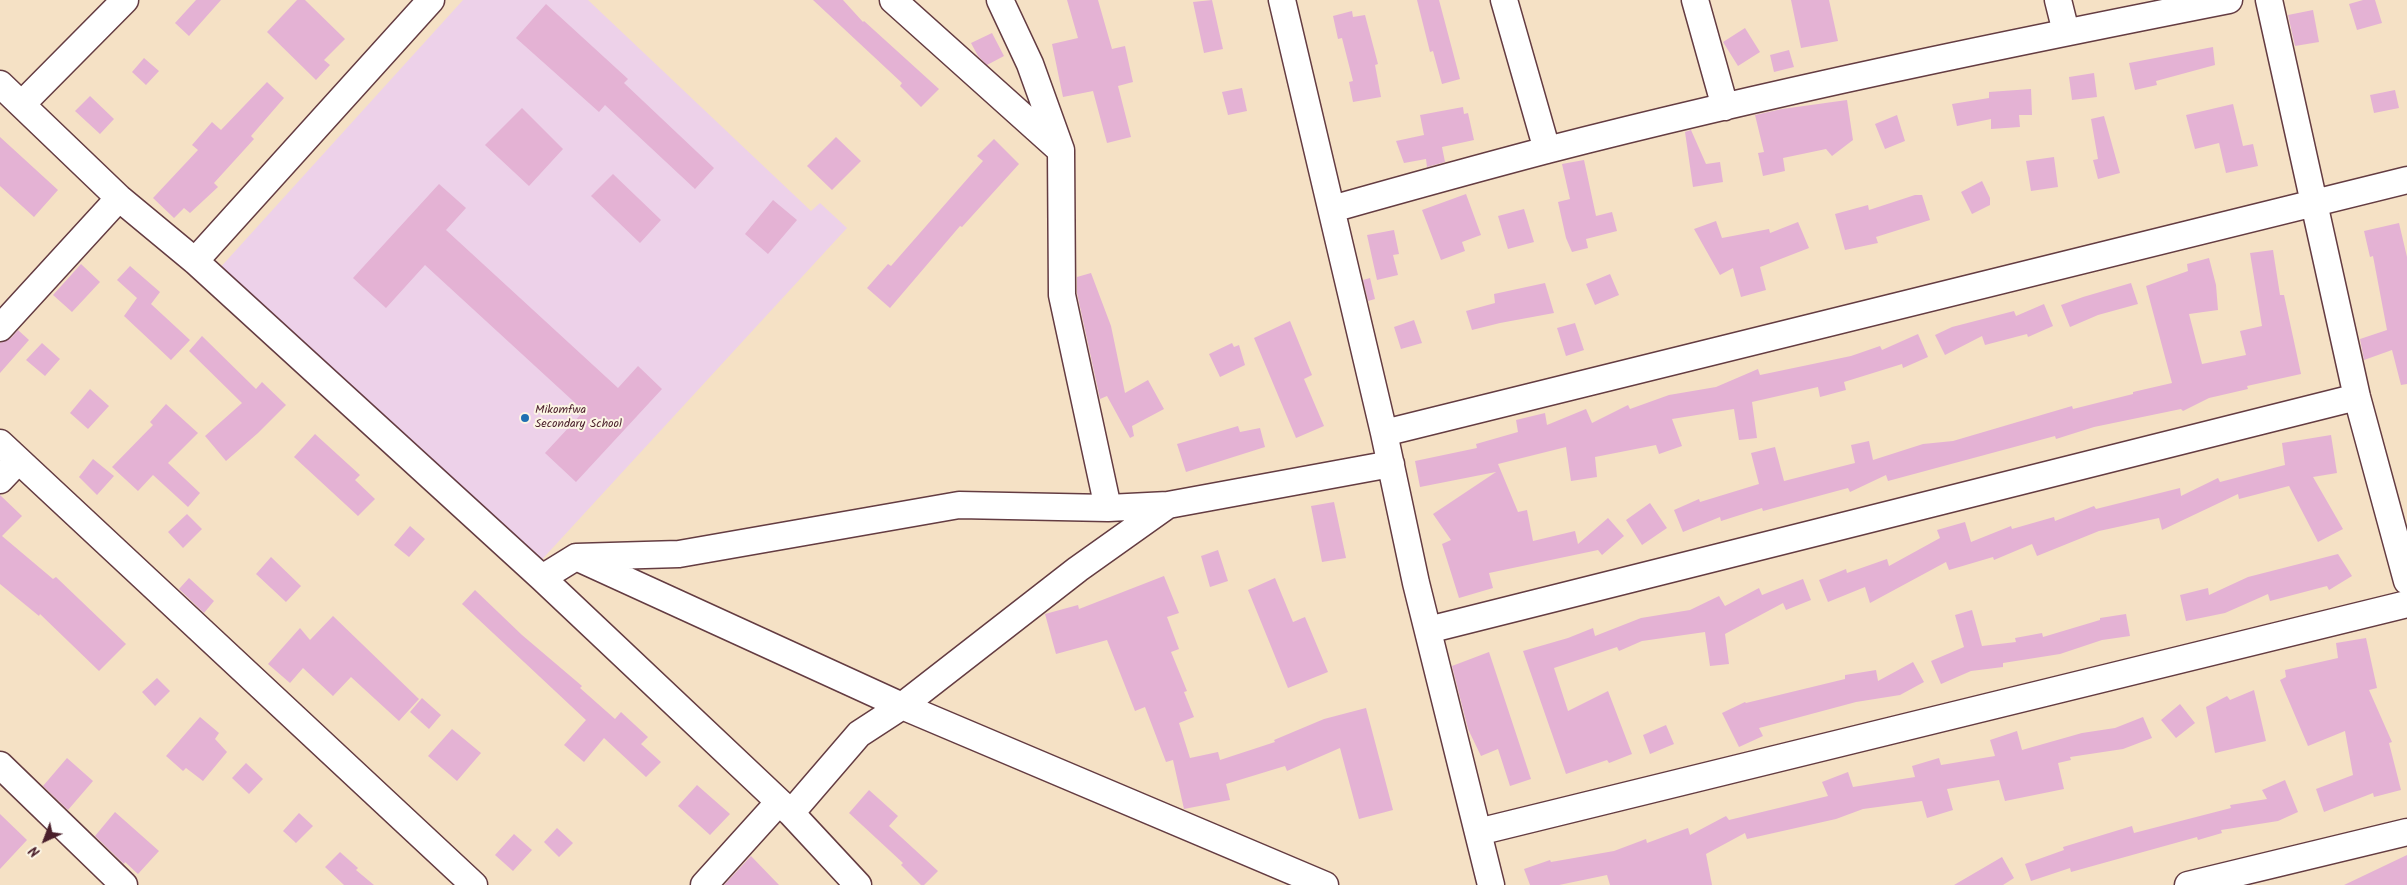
<!DOCTYPE html>
<html>
<head>
<meta charset="utf-8">
<style>
	body { margin:0 }
	#map { position:relative; width:2407px; height:885px; overflow:hidden; background:#f5e1c5; font-family:Kalam,sans-serif }
	canvas { display:block }
	.north { position:absolute; left:20px; top:815px; width:50px; height:50px; -webkit-text-stroke:4px #fcf5e5; paint-order:stroke; rotate:223deg; font-size:14px; font-weight:700; line-height:20px; text-align:center; color:#4a1f2b }
	.north::after { content:''; display:block; margin:auto; width:18px; height:22px; background:#4a1f2b; clip-path:polygon(50% 0,100% 100%,50% 72%,0 100%) }
</style>
</head>
<body>
<div id="map">
<canvas width="2407" height="885"></canvas>
<div class="north">N</div>
</div>
<script>
const context = document.querySelector('canvas').getContext('2d');
context.lineJoin = 'round';
function paint(path, color) {
  context.fillStyle = color;
  context.fill(path, 'evenodd');
}
function strokePath(path, color, width, dash) {
  context.strokeStyle = color;
  context.lineWidth = width;
  context.lineCap = dash ? 'butt' : 'round';
  context.setLineDash(dash || []);
  context.stroke(path);
}
function write(font, color, halo, rows, align = 'center') {
  context.font = font + ' Kalam,sans-serif';
  context.lineWidth = 4;
  context.setLineDash([]);
  context.textBaseline = 'middle';
  context.strokeStyle = halo;
  context.fillStyle = color;
  for (const [text, x, y, turn = 0] of rows) {
    context.save();
    context.translate(x, y);
    context.rotate((+turn || 0) * Math.PI / 180);
    context.textAlign = isNaN(turn) ? turn : align;
    if (halo) context.strokeText(text, 0, 0);
    context.fillText(text, 0, 0);
    context.restore();
  }
}
const built = new Path2D(`
	M463,0H588L811,211L820,203L847,228L536,566L218,270Z`);
const building = new Path2D(`
	M196,0H221L189,36L175,23Z
	M297,0H305L345,39L324,60L330,65L316,80L267,32Z
	M813,0H843L863,22L864,21L939,89L921,107L900,86L902,83Z
	M1067,0H1098L1112,49L1125,46L1133,82L1118,86L1131,137L1107,143L1093,91L1063,97L1052,44L1078,38Z
	M1212,0L1223,49L1204,53L1193,2Z
	M1417,0H1439L1460,79L1442,84L1433,51L1430,52Z
	M1791,0H1829L1838,41L1801,48Z
	M2363,0H2375L2382,23L2357,30L2349,4Z
	M546,4L628,79L624,83L714,168L695,189L605,105L599,112L516,38Z
	M2313,10L2319,42L2295,46L2288,15Z
	M1352,11L1353,17L1365,15L1378,64L1375,65L1381,97L1353,102L1349,82L1353,81L1342,38L1338,39L1333,16Z
	M1745,28L1760,52L1738,66L1723,42Z
	M992,33L1004,56L987,65L978,56L971,43Z
	M2213,47L2215,65L2156,81L2157,85L2135,90L2129,63Z
	M1789,50L1794,67L1774,72L1770,55Z
	M144,58L159,71L146,85L132,72Z
	M2094,73L2097,97L2072,100L2069,77Z
	M267,82L284,98L251,136L254,139L214,183L218,187L190,213L184,208L174,218L153,198L198,150L192,145L212,122L221,130Z
	M1242,88L1247,111L1228,115L1222,92Z
	M2031,89L2032,115H2019L2020,127L1991,129V119L1957,126L1952,104L1989,98V92Z
	M2395,90L2399,108L2374,113L2370,95Z
	M90,96L114,119L100,134L75,111Z
	M1847,100L1853,140L1832,156L1826,149L1783,158L1785,171L1763,176L1758,153L1764,152L1755,115L1782,109Z
	M2233,104L2243,146L2253,144L2258,166L2226,173L2219,143L2195,149L2186,115Z
	M1463,107L1464,114L1468,113L1474,140L1442,147L1445,162L1427,167L1426,159L1404,163L1396,141L1424,135L1420,115Z
	M522,108L563,149L529,186L485,145Z
	M1897,115L1905,141L1885,149L1875,124Z
	M2104,116L2120,173L2098,179L2093,160L2098,159L2091,119Z
	M1691,130L1706,164L1720,162L1723,182L1693,187L1685,132Z
	M0,137L58,190L34,217L0,186Z
	M836,137L861,161L832,190L807,166Z
	M994,139L1019,164L962,227L960,226L890,308L867,288L888,264L891,266L983,161L977,156Z
	M2054,157L2058,187L2031,191L2026,161Z
	M1584,160L1596,216L1612,212L1617,231L1586,239L1588,248L1572,252L1566,238L1558,202L1570,199L1562,164Z
	M613,174L661,220L640,243L591,196Z
	M1982,181L1990,198V205L1972,214L1961,192Z
	M439,184L466,208L446,230L618,388L638,366L662,389L576,482L545,453L584,411L425,265L386,308L353,278Z
	M1466,194L1481,235L1462,242L1465,251L1441,260L1422,210Z
	M1915,195H1922L1930,220L1876,237L1878,243L1845,250L1835,214L1868,205L1869,210Z
	M773,200L797,220L768,254L745,234Z
	M1524,209L1534,242L1508,249L1498,216Z
	M1716,221L1722,238L1769,229L1770,233L1798,222L1809,248L1760,267L1766,290L1741,297L1733,268L1720,275L1694,229Z
	M2399,223L2407,257V384L2401,385L2392,350L2364,360L2360,339L2387,330L2373,256L2370,257L2364,231Z
	M1394,230L1399,254L1393,255L1398,275L1377,280L1367,235Z
	M2273,250L2280,295H2284L2301,374L2247,386L2248,389L2209,398L2183,411L2181,409L2094,427L2056,439L2055,436L1888,481L1886,475L1850,492L1848,488L1763,511L1762,508L1721,521L1720,517L1683,532L1674,510L1699,499L1700,502L1759,484L1751,453L1775,447L1784,481L1855,463L1851,445L1869,441L1873,460L1923,444L1953,441L2072,406L2073,409L2133,394V392L2172,383L2146,286L2188,271L2187,264L2209,258L2216,285L2218,310L2189,314L2202,364L2246,355L2240,331L2262,326L2250,253Z
	M81,264L100,282L72,312L53,295Z
	M130,266L160,292L151,304L190,340L171,360L124,316L137,298L117,280Z
	M1091,273L1111,326L1125,393L1148,380L1164,409L1132,426L1134,436L1130,438L1107,396L1100,399L1077,293V277Z
	M1610,274L1619,295L1595,305L1586,284Z
	M1370,278L1375,299L1368,301L1363,280Z
	M1545,283L1554,313L1500,323L1472,330L1466,311L1495,303L1494,294Z
	M2131,283L2138,304L2098,315L2070,327L2061,305L2083,297Z
	M2044,304L2053,326L2028,337L2027,334L1985,345L1982,336L1945,355L1935,335L1952,327L2014,311L2016,316Z
	M1414,320L1422,343L1401,349L1394,327Z
	M1290,321L1312,375L1304,379L1324,426L1296,438L1254,338Z
	M1575,323L1584,350L1566,356L1557,328Z
	M18,330L29,340L0,373V343L11,338Z
	M1918,334L1928,357L1903,368L1902,364L1844,382L1846,390L1820,397L1818,387L1752,402L1757,438L1739,440L1734,409L1672,419L1682,446L1659,454L1656,445L1595,457L1597,477L1571,481L1566,447L1498,464L1518,512L1527,510L1533,541L1575,531L1578,544L1608,518L1624,536L1602,555L1598,550L1489,573L1493,588L1459,598L1442,544L1451,540L1433,514L1496,472L1420,487L1415,461L1477,448L1476,444L1518,432L1516,420L1545,413L1547,425L1586,409L1592,423L1628,405L1630,409L1669,395L1716,387L1758,369L1760,375L1851,356L1880,346L1882,350Z
	M202,336L256,389L262,382L286,405L258,433L226,461L205,436L242,403L189,351Z
	M42,343L60,359L45,376L26,360Z
	M1232,343L1234,347L1239,345L1245,365L1220,377L1209,354Z
	M90,389L109,406L88,429L70,413Z
	M166,404L198,433L168,463L200,493L188,507L153,475L138,491L112,467L153,425L150,422Z
	M1238,426L1240,432L1260,428L1265,447L1186,472L1177,444Z
	M315,434L360,475L355,480L375,499L358,516L294,457Z
	M2331,435L2337,473L2313,477L2343,529L2318,542L2289,486L2239,499L2238,494L2162,530L2159,518L2099,531L2037,556L2032,544L1994,560L1993,557L1949,570L1946,562L1870,603L1865,587L1828,602L1819,580L1846,569L1847,573L1887,559L1889,566L1940,538L1937,530L1965,522L1971,542L2011,526L2012,529L2054,517L2055,521L2094,506L2096,509L2180,488L2181,496L2218,478L2220,482L2285,465L2282,443Z
	M93,459L114,476L97,495L79,477Z
	M0,495L22,516L2,536L53,579L56,577L126,644L99,671L40,614L39,616L0,584Z
	M1334,502L1346,558L1322,562L1311,506Z
	M1650,503L1667,528L1642,545L1626,520Z
	M187,514L202,529L183,548L168,532Z
	M410,526L425,539L409,557L394,545Z
	M1218,550L1228,581L1210,587L1201,556Z
	M2338,554L2352,576L2329,590L2327,586L2270,601L2268,594L2225,613L2186,621L2180,595L2208,588L2209,595L2248,577Z
	M271,557L301,586L286,602L256,574Z
	M1164,576L1179,613L1167,617L1179,649L1171,652L1187,691L1184,692L1194,717L1179,723L1190,758L1218,752L1220,760L1275,742L1274,740L1324,719L1366,708L1393,810L1359,819L1340,748L1287,771L1285,766L1226,784L1230,800L1184,809L1173,760L1166,762L1145,707L1135,711L1107,640L1056,654L1045,614L1078,605L1079,609Z
	M189,578L214,601L204,613L179,589Z
	M1275,578L1293,622L1305,617L1328,672L1288,688L1248,590Z
	M1803,579L1811,600L1786,610L1783,603L1725,634L1729,664L1710,666L1705,632L1642,641L1619,651L1617,647L1554,668L1568,711L1608,691L1632,754L1609,763L1607,760L1566,774L1523,651L1568,638L1593,628L1595,636L1641,618L1690,610L1719,596L1725,606L1759,588L1762,595Z
	M475,590L522,635L582,686L580,688L615,719L621,712L648,737L641,744L661,762L646,777L604,738L584,762L564,745L586,720L462,604Z
	M1972,610L1982,646L2016,642L2015,638L2042,633L2043,637L2100,620V618L2126,614L2130,636L2102,640L2060,654L2003,663V667L1971,671L1941,684L1931,661L1964,647L1955,615Z
	M333,616L419,699L399,721L351,677L333,696L303,668L290,683L268,664L300,628L310,640Z
	M2366,638L2377,688L2369,690L2392,742L2389,743L2401,790L2374,797L2373,793L2324,812L2316,789L2353,775L2345,731L2308,746L2280,680L2286,677L2285,670L2338,658L2336,643Z
	M1489,652L1531,779L1510,786L1498,749L1481,756L1468,729L1452,666Z
	M1913,662L1924,682L1900,695L1856,702L1759,728L1763,736L1739,747L1722,713L1745,702L1746,703L1845,679V675L1876,670L1878,681Z
	M157,678L170,691L155,706L142,692Z
	M2254,690L2266,741L2215,753L2206,707L2227,696L2230,700Z
	M422,698L441,715L429,729L410,712Z
	M2180,704L2195,723L2176,738L2161,720Z
	M200,717L219,733L215,739L227,752L203,781L186,768L183,771L166,756Z
	M2143,717L2152,738L2123,749L2070,757L2071,760L2058,763L2064,789L2005,801L1999,780L1947,789L1953,810L1927,818L1922,801L1863,809L1836,819L1747,839L1745,833L1706,854L1712,885H1610L1607,875L1559,885H1530L1524,869L1550,860L1551,862L1614,851L1646,839L1647,843L1688,828L1690,835L1726,816L1729,820L1828,796L1822,782L1848,772L1853,787L1915,777L1912,766L1939,758L1941,765L1995,756L1990,740L2017,731L2022,750L2082,733L2115,728Z
	M1666,725L1674,744L1650,754L1643,735Z
	M452,729L481,753L457,781L428,756Z
	M67,758L93,781L68,810L43,786Z
	M246,763L263,779L249,794L232,778Z
	M2285,780L2298,812L2278,821L2221,830L2222,833L2198,840L2197,837L2071,872L2070,868L2031,881L2025,864L2064,850L2063,847L2132,826L2134,833L2231,808L2230,805L2267,799L2262,790Z
	M697,785L730,814L710,835L678,806Z
	M869,790L898,816L889,826L938,871L924,885H921L901,865L903,863L849,813Z
	M115,812L159,851L138,874L125,862L124,864L95,836Z
	M299,813L313,826L296,843L283,831Z
	M0,814L27,840L0,869Z
	M557,828L573,843L559,857L544,842Z
	M514,834L532,850L513,871L495,855Z
	M340,852L358,868L356,870L374,885H344L325,867Z
	M2407,855V885H2344Z
	M751,856L779,885H724Z
	M2002,857L2014,878L2003,885H1954Z`);
const minor = new Path2D(`
	M893,0L1058,148
	M1000,0L1030,64L1061,150L1062,295L1108,508
	M1282,0L1384,433L1416,583L1491,885
	M1504,0L1547,150
	M1695,0L1725,107
	M2058,0L2066,32
	M2269,0L2357,397L2407,581
	M0,84L119,198L195,261L542,578L791,813L858,885
	M22,104L125,0
	M1332,209C1403,189 1475,169 1547,150C1772,92 2001,45 2229,0
	M195,261L431,0
	M0,328L119,198
	M1384,433L2407,180
	M0,443L474,885
	M0,480L18,461
	M576,557L902,706L1325,885
	M542,578L576,557L679,554L959,505L1108,508L1168,505
	M1428,630L2357,397
	M0,765L124,885
	M791,813L859,734L902,706L1078,569L1168,505L1391,464
	M1478,832L2407,604
	M704,885L779,802
	M2188,885L2407,832`);
const markers = [
	[525,418,5,"#1f6fb2"]
];
const poiNames = [
	["Mikomfwa",535,411],
	["Secondary School",535,425]
];
paint(built, '#edd1e9');
paint(building, '#e4b2d4');
strokePath(minor, '#643c42', 29);
strokePath(minor, '#fff', 26);
for (const [x, y, r, color] of markers) {
  const dot = new Path2D();
  dot.arc(x, y, r, 0, 2 * Math.PI);
  context.fillStyle = color;
  context.fill(dot);
  strokePath(dot, '#fcf5e5', 2);
}
write('12px', '#4a1f2b', '#fcf5e5', poiNames, 'left');
</script>
</body>
</html>
